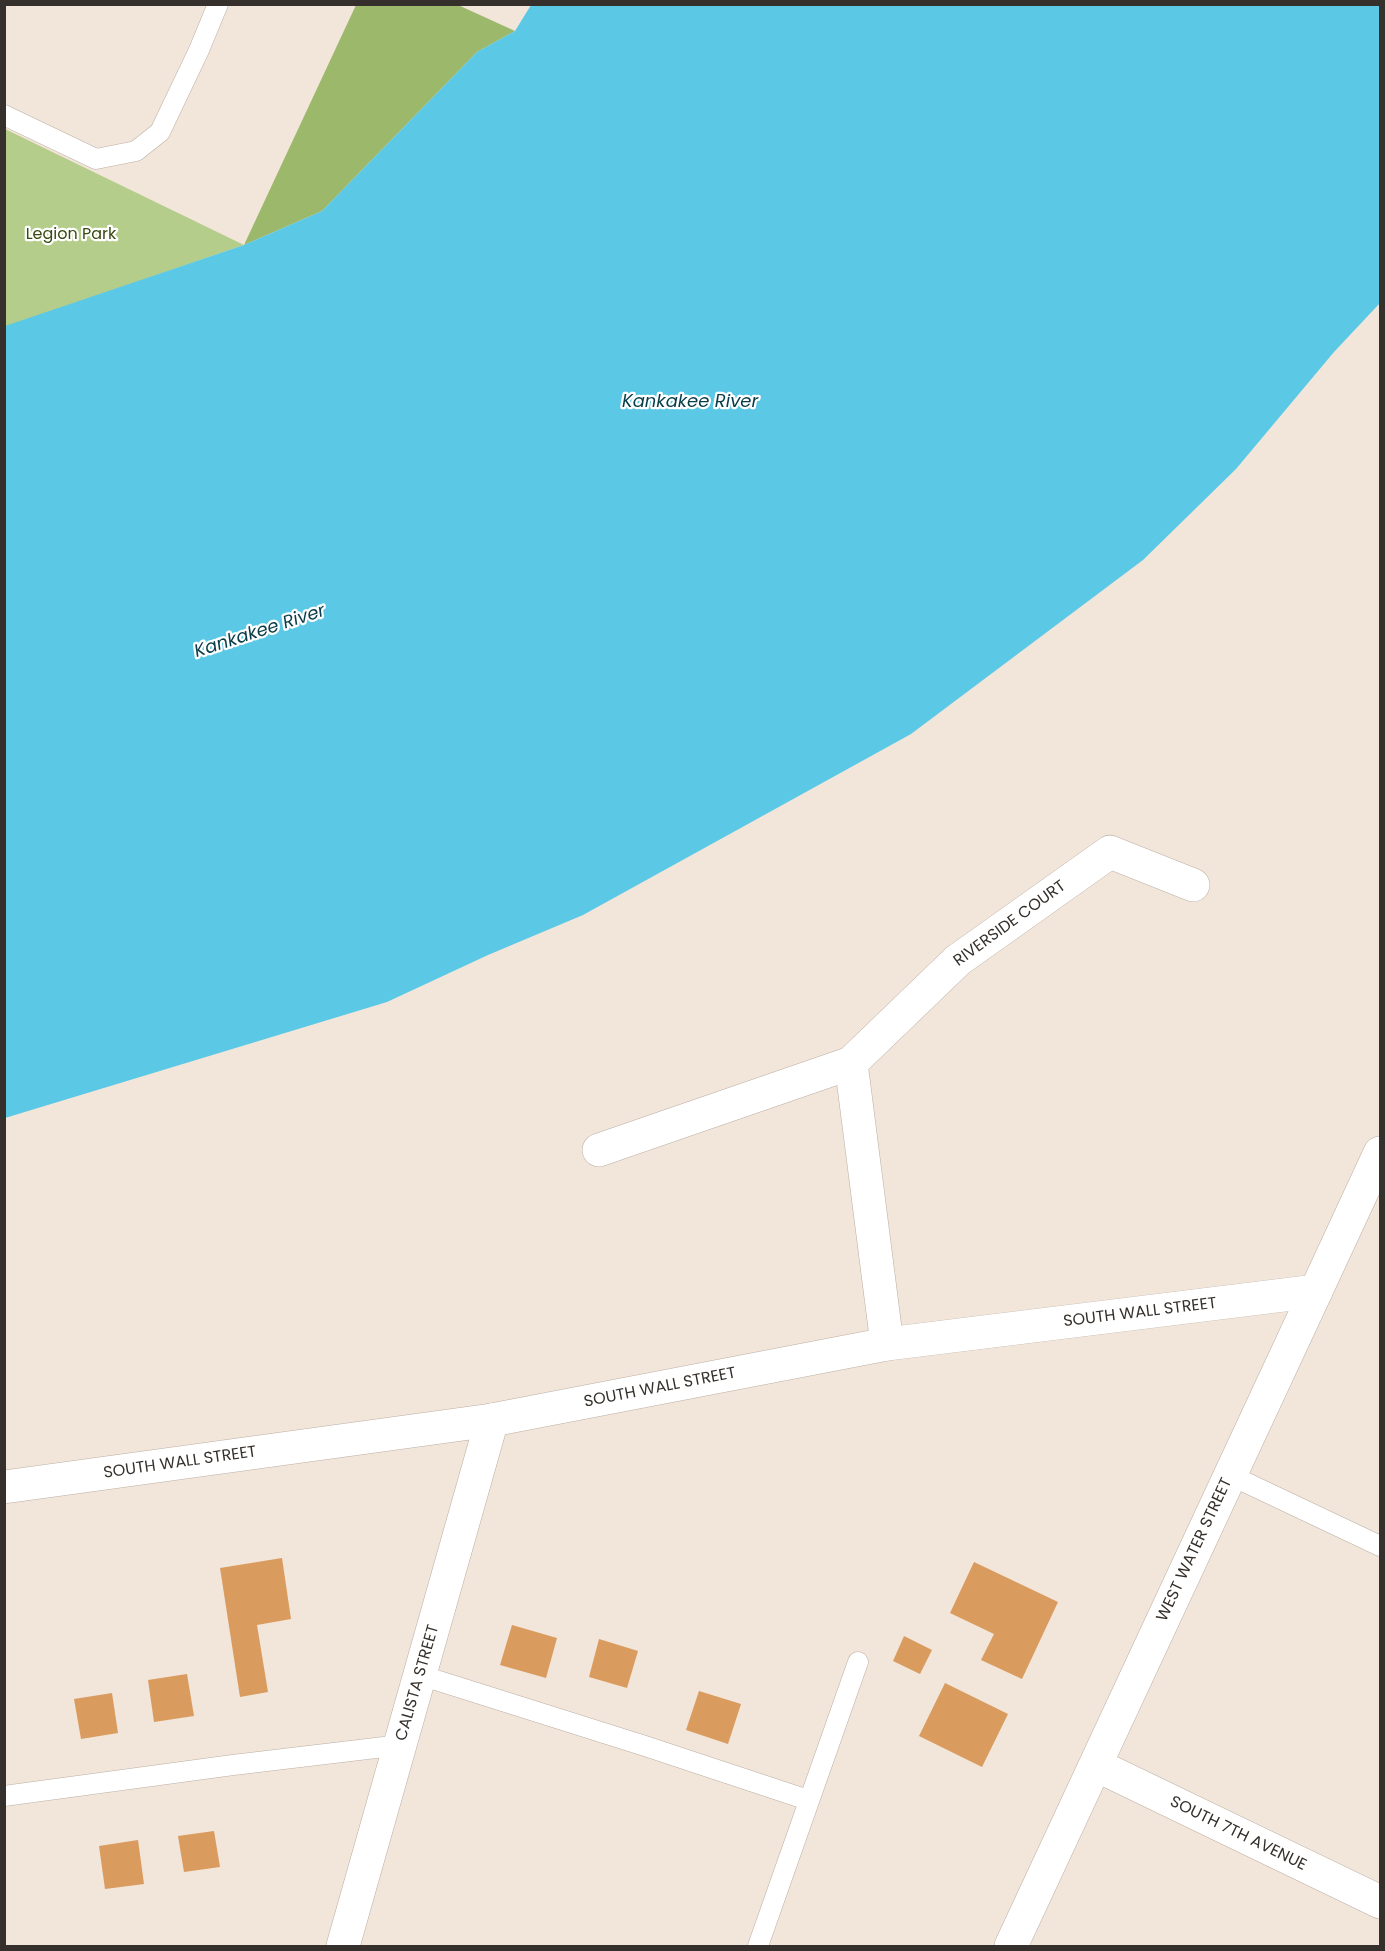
<!DOCTYPE html>
<html>
<head>
<meta charset="utf-8">
<style>
	body { margin:0 }
	#map { position:relative; width:1385px; height:1951px; overflow:hidden; background:#f2e5d9; font-family:Poppins,sans-serif }
	canvas { display:block }
	.frame { position:absolute; inset:0; border:6px solid #35302b; pointer-events:none }
</style>
</head>
<body>
<div id="map">
<canvas width="1385" height="1951"></canvas>
<div class="frame"></div>
</div>
<script>
const context = document.querySelector('canvas').getContext('2d');
context.lineJoin = 'round';
function paint(path, color) {
  context.fillStyle = color;
  context.fill(path, 'evenodd');
}
function strokePath(path, color, width, dash) {
  context.strokeStyle = color;
  context.lineWidth = width;
  context.lineCap = dash ? 'butt' : 'round';
  context.setLineDash(dash || []);
  context.stroke(path);
}
function write(font, color, halo, rows, align = 'center') {
  context.font = font + ' Poppins,sans-serif';
  context.lineWidth = 4.5;
  context.setLineDash([]);
  context.textBaseline = 'middle';
  context.strokeStyle = halo;
  context.fillStyle = color;
  for (const [text, x, y, turn = 0] of rows) {
    context.save();
    context.translate(x, y);
    context.rotate((+turn || 0) * Math.PI / 180);
    context.textAlign = isNaN(turn) ? turn : align;
    if (halo) context.strokeText(text, 0, 0);
    context.fillText(text, 0, 0);
    context.restore();
  }
}
const green = new Path2D(`
	M5,129L244,245L5,327Z`);
const forest = new Path2D(`
	M356,5H458L515,31L477,52L322,211L244,245Z`);
const water = new Path2D(`
	M531,5H1380V303L1334,352L1236,469L1143,560L911,734L583,915L488,955L387,1002L5,1118V326L244,245L322,211L477,52L515,31Z`);
const building = new Path2D(`
	M282,1558L291,1619L257,1625L268,1692L240,1697L220,1568Z
	M974,1562L1058,1602L1022,1679L981,1660L994,1634L950,1613Z
	M512,1625L557,1638L546,1678L500,1665Z
	M904,1636L932,1650L920,1674L893,1661Z
	M599,1639L638,1651L627,1688L589,1677Z
	M187,1674L194,1716L154,1722L148,1680Z
	M945,1683L1008,1714L982,1767L919,1736Z
	M699,1691L741,1704L728,1744L686,1730Z
	M112,1693L118,1733L81,1739L74,1699Z
	M214,1831L220,1867L184,1872L178,1836Z
	M138,1840L144,1884L105,1889L99,1846Z`);
const service = new Path2D(`
	M4,115L96,159L136,151L160,132L199,50L218,4
	M1230,1475L1380,1546
	M420,1675L645,1746L808,1800
	M4,1796L233,1765L401,1745
	M758,1946L858,1662`);
const minor = new Path2D(`
	M851,1063L887,1344
	M599,1150L851,1063L958,960L1110,852L1193,885
	M1096,1765L1380,1902
	M1011,1946L1316,1291`);
const tertiary = new Path2D(`
	M343,1946L492,1420`);
const secondary = new Path2D(`
	M4,1487L492,1420L887,1344L1316,1291L1380,1153`);
const parkNames = [
	["Legion Park",71,235]
];
const streetNames = [
	["RIVERSIDE COURT",1010,924,-36],
	["SOUTH WALL STREET",1140,1313,-7],
	["SOUTH WALL STREET",660,1388,-11],
	["SOUTH WALL STREET",180,1463,-8],
	["WEST WATER STREET",1195,1550,-65],
	["CALISTA STREET",418,1683,-74],
	["SOUTH 7TH AVENUE",1238,1834,26]
];
const waterNames = [
	["Kankakee River",690,402],
	["Kankakee River",260,632,-18]
];
paint(green, '#b4cd8b');
paint(forest, '#9cb86b');
paint(water, '#5bc9e6');
paint(building, '#da9b5e');
strokePath(service, '#bcafa4', 21);
strokePath(minor, '#bcafa4', 34);
strokePath(tertiary, '#bcafa4', 34);
strokePath(secondary, '#bcafa4', 34);
strokePath(service, '#fff', 20);
strokePath(minor, '#fff', 33);
strokePath(tertiary, '#fff', 33);
strokePath(secondary, '#fff', 33);
write('16px', '#384a12', '#fff', parkNames);
write('16px', '#35302b', '#fff', streetNames);
write('italic 18px', '#093d49', '#fff', waterNames);
</script>
</body>
</html>
